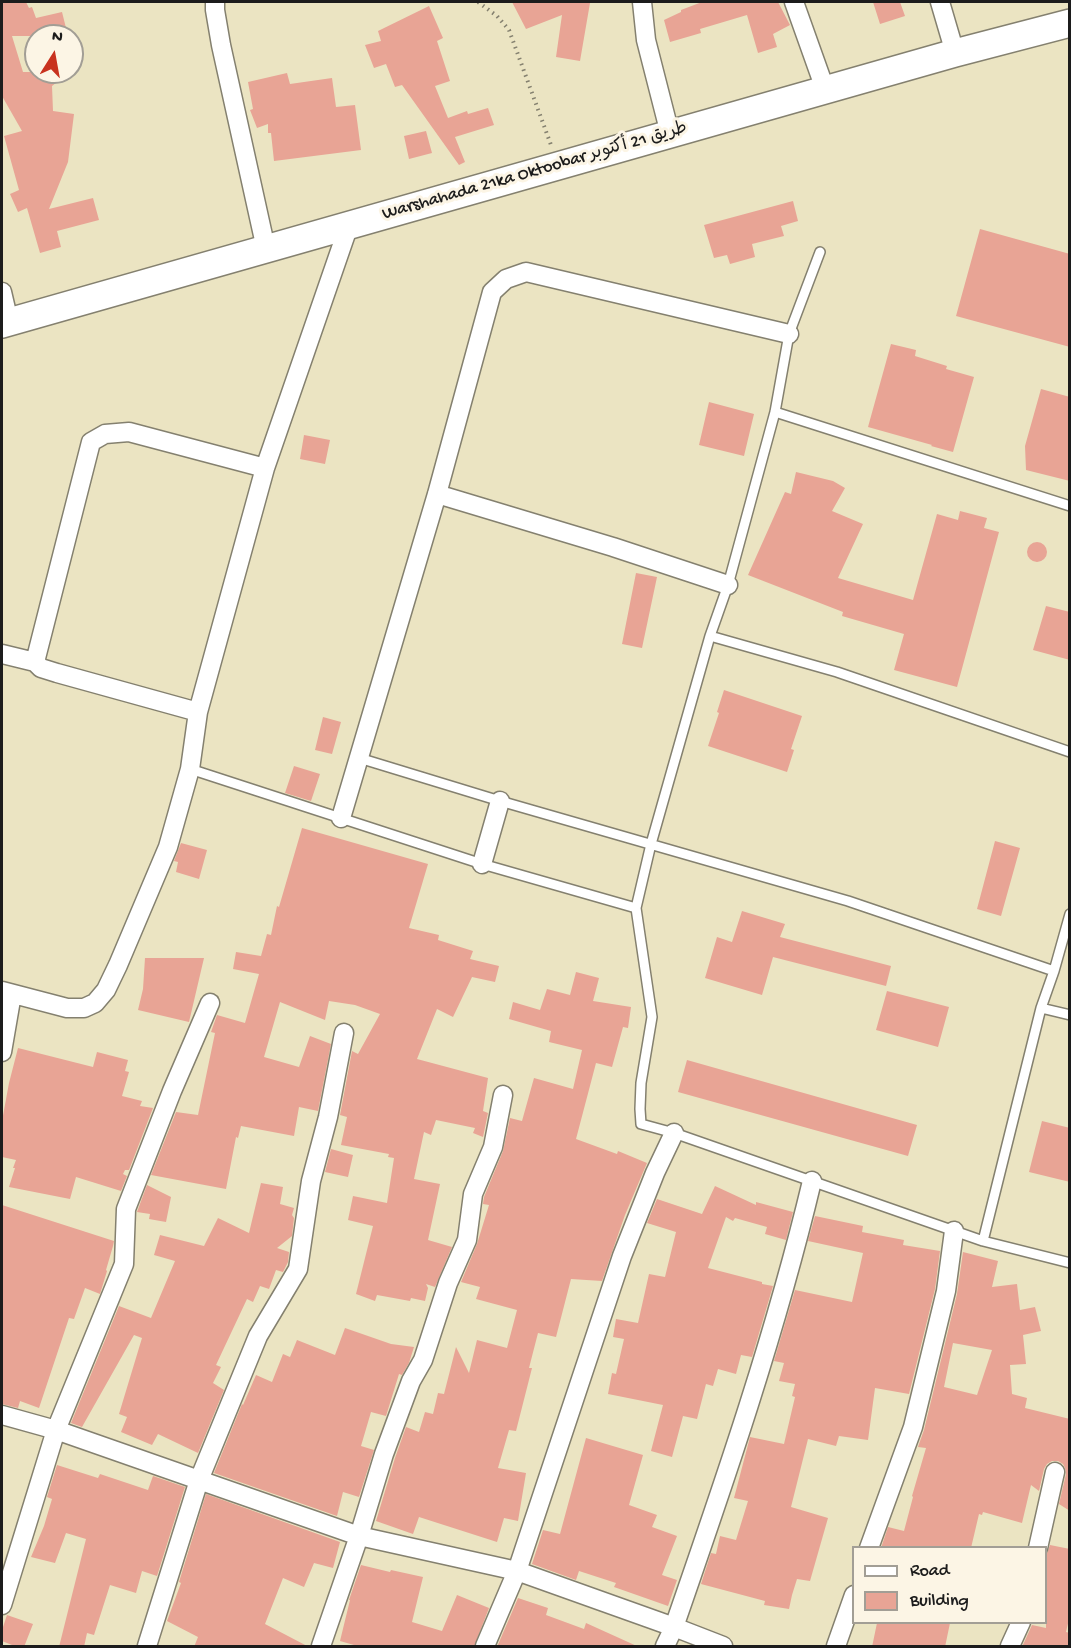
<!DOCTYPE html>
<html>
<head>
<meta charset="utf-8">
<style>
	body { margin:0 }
	#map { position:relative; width:1071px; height:1648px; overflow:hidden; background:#ebe4c2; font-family:"Gochi Hand",sans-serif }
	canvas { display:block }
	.frame { position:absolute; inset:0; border:3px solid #1c1c1c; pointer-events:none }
	.legend { position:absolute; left:852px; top:1546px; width:195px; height:78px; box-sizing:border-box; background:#fcf5e5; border:2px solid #a29e95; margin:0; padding:8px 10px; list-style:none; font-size:18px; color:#1c1c1c }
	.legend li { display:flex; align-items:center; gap:12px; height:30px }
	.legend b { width:30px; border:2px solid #a29e95 }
	.north { position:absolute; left:24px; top:24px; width:60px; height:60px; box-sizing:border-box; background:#fcf5e5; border:2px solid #a29e95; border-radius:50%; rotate:11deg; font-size:16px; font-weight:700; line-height:24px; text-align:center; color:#1c1c1c }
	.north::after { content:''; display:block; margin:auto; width:21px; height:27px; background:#c8321e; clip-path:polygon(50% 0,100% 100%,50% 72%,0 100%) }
</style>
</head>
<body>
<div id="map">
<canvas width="1071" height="1648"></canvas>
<div class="frame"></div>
<ul class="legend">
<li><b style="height:8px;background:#fff"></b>Road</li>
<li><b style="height:16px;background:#e8a495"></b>Building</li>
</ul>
<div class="north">N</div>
</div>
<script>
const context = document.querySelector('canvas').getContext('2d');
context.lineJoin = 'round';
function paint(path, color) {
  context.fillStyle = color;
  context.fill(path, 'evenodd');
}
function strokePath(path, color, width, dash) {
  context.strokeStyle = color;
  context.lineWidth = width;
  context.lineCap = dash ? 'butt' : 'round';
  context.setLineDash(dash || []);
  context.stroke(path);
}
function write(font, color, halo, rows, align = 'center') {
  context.font = font + ' "Gochi Hand","Playpen Sans Arabic",sans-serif';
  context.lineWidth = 6;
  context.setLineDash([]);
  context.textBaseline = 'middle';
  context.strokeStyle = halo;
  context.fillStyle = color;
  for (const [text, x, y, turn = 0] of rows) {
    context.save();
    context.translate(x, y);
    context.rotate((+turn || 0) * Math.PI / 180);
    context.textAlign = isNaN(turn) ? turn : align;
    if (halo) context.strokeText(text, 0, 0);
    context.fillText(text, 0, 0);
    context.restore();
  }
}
const building = new Path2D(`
	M2,2H26L29,8L32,7L36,18L62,12L68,36H12L23,72H70L52,86L53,111L74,114L68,162L49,209L93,198L99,220L57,231L61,247L40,253L27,208L18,212L10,194L19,190L4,136L22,131L2,96Z
	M512,2H592L590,3L580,61L556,57L562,15L526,29Z
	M702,2H778L790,25L773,34L777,47L758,53L747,15L700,29L701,33L670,42L664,20L681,12V10Z
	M873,2H900L905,16L880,24Z
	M429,6L443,38L437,41L450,81L435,86L448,118L467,111L468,114L488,108L494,125L455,137L465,162L459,165L402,85L395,87L386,64L374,68L365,45L381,41L378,31Z
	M287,73L290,84L332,78L336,107L355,105L361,150L274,161L271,133H268V124L257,128L250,110L253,109L248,82Z
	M426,131L432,153L409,159L404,136Z
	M793,201L798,221L781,226L784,236L752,244L755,257L730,264L727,255L714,258L704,225Z
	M980,229L1070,254V347L956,316Z
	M891,344L916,350L915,356L947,366L946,369L974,377L953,452L931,446L932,445L868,427Z
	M1041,389L1070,397V481L1026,470L1025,446Z
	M709,402L754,414L744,456L699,445Z
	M304,435L330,440L325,464L300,459Z
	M796,472L833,481L845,488L832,511L863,524L838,578L913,600L937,514L958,520L960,511L987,518L984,528L999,532L957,687L894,670L904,634L842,616L843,612L748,575L785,492L791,494Z
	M1027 552a10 10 0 1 1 20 0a10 10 0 1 1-20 0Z
	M636,573L657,577L642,648L622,644Z
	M1046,606L1070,612V660L1033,650Z
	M724,690L802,716L791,749L794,750L787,772L708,746L719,713L717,712Z
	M323,717L341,722L332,754L315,750Z
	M294,766L320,774L311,801L285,793Z
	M302,828L428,864L409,928L439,935L438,940L473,951L470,959L499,966L495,982L472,977L453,1017L437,1009L417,1059L488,1078L483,1111L488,1113L483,1137L473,1133L475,1128L436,1120L431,1135L424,1132L414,1179L440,1184L428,1240L452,1247L435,1287L426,1284L428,1288L425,1301L411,1298L410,1301L377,1295L375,1301L356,1294L373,1226L348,1220L353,1196L387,1203L394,1158L388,1157L389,1154L341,1145L347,1117L340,1115L352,1051L358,1054L380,1014L355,1005L329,1001L325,1020L280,1002L264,1057L299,1067L310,1036L331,1044L318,1111L299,1107L294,1136L241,1126L238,1138L236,1137L226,1189L151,1175L176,1112L198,1115L215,1033L211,1032L217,1015L245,1023L259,974L233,969L236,952L261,956L267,934L271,935L277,906L279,907Z
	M995,841L1020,848L1001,916L977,909Z
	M181,843L207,850L199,879L176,872L178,862L174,861Z
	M742,911L785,924L780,937L891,966L886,986L773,957L762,995L705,978L717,937L732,942Z
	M145,958H204L189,1022L138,1010L143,989Z
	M576,972L599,978L593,1001L631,1007L628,1028L623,1027L612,1067L596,1063L576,1139L617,1154L618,1151L647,1163L625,1215L602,1281L571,1279L556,1337L538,1333L529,1368H532L516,1431L509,1430L498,1468L526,1473L518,1521L504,1518L497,1542L419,1517L413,1534L376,1521L395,1458L406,1427L419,1432L425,1412L433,1414L438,1393L444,1394L456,1347L469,1373L477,1340L507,1348L517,1310L476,1299L480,1287L461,1282L477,1244L489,1205L483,1204L484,1197L503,1151L510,1118L522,1121L534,1078L573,1089L582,1050L549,1042L551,1031L509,1019L513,1002L540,1010L547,989L570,995Z
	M887,991L949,1007L938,1047L876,1030Z
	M18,1048L93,1067L97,1052L128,1060L125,1071L129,1072L122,1096L142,1101L140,1106L153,1108L129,1170H125L123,1174L127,1176L121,1191L76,1177L70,1199L9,1187L15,1168H13L16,1160L2,1157V1121L9,1083Z
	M687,1060L917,1125L908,1156L678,1092Z
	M1042,1121L1070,1128V1182L1029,1172Z
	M331,1149L353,1155L348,1177L325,1172Z
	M261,1183L283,1187L280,1204L294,1208L292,1215L294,1218L292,1236L277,1248L289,1252L288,1262L283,1272L276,1270L269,1289L260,1286L253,1302L247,1299L216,1365L221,1367L213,1383L224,1390L198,1453L158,1434L152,1445L121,1432L127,1417L119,1414L142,1338L134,1335L82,1427L71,1423L119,1306L151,1318L175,1261L154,1255L160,1235L204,1246L218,1218L249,1233Z
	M147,1185L171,1197L166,1222L149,1219L150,1214L137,1212Z
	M715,1186L756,1205V1202L793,1212L786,1240L765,1234L767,1227L735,1218L733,1221L726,1217L708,1268L762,1282V1284L773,1286L752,1357L741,1355L736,1374L718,1369L713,1386L706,1384L697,1419L683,1416L672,1457L651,1451L663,1405L608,1394L612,1373L616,1374L624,1339L613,1337L616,1319L638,1323L649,1274L665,1277L676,1232L647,1223L657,1199L702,1214Z
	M2,1205L114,1241L113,1246L106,1270L107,1271L100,1294L85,1288L74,1319L69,1318L39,1408L20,1401L18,1408L2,1404Z
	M815,1216L863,1226L862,1232L904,1240L903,1245L940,1251L935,1289L909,1394L875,1388L868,1440L839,1436L836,1446L808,1439L791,1507L828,1518L810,1581L797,1579L792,1595L789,1609L764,1605L765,1601L701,1584L711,1553L716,1554L720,1536L736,1540L748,1501L734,1498L750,1437L784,1444L795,1397L792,1396L795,1384L779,1381L784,1363L774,1361L795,1290L852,1302L863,1253L808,1241Z
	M963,1252L998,1261L992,1287L1017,1284L1020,1310L1035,1307L1041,1331L1023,1335L1026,1364L1010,1365L1012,1394L1027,1398L1025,1408L1070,1419V1511L1059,1504L1066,1474L1065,1468L1063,1464L1058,1461H1052L1047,1464L1044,1469L1039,1491L1031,1485L1022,1523L983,1512L982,1515L979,1514L971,1548H881L888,1527L904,1531L913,1497L912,1496L926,1448L918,1447L919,1444L924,1430L957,1294ZM953,1343L992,1350L977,1395L944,1387Z
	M345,1328L391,1344L414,1347L409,1363L402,1375L399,1374L386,1416L371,1412L361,1446L374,1450L359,1497L343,1492L337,1516L214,1473L242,1404L243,1405L256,1375L272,1382L283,1354L290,1357L297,1340L335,1355Z
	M586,1438L643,1455L629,1505L657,1515L652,1527L677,1536L662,1575L677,1580L668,1606L614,1587L616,1583L579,1571L576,1580L532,1564L543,1530L560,1534Z
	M57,1465L98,1478L100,1474L148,1490L153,1476L185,1487L157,1576L142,1571L136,1593L110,1585L94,1635L87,1633L84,1647H59L86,1539L66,1533L55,1563L31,1557L44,1526L52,1499L47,1497Z
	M206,1494L340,1542L333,1568L314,1563L304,1587L283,1578L265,1624L309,1647H194L198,1637L167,1621L181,1583L179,1582Z
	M1050,1545L1070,1549V1615L1066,1632L1070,1633V1647H1022L1032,1625L1046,1628V1556Z
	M361,1565L390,1572L391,1570L423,1577L412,1622L442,1631L457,1595L489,1608L474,1647H361L340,1641L350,1600H349Z
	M518,1598L548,1608L546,1615L584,1629L586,1623L639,1647H497Z
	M7,1615L33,1624L24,1647H17L2,1641V1630Z
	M877,1623H950L945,1647H872Z`);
const path = new Path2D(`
	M478,2L497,16L509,30L551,145`);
const lane = new Path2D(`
	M820,252L789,334L775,412L728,585L710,636L651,844L636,908L652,1017L641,1083L640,1109L641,1124L674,1133L983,1241L1070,1263
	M775,412L1070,506
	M710,636L837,672L1070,752
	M359,758L500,801L848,901L1054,971
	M190,769L482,864L636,908
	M1041,1008L1070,1015
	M983,1241L1041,1008L1054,971L1070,914`);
const street = new Path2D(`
	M215,2V10L221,45L266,249
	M642,2L646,40L670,134
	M794,2L825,89
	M940,2L955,53
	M2,292L9,322
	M437,494L613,547L728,585
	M2,654L35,662
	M198,712L57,673L41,668L35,662L91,442L105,434L129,432L265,468
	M341,818L437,494L492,292L506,279L526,272L789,334
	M482,864L500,801
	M2,991L67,1008H84L95,1003L106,990L118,965L168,847L190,769L198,712L265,468L349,225
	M2,1052L12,994
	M2,1415L56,1430L359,1536L517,1571L674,1627L723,1646
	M869,1548L913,1427L946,1291L954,1231
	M1038,1548L1055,1472
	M2,1605L56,1430L124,1264L126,1209L172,1091L210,1003
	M147,1646L199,1480L258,1336L298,1269L311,1181L328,1117L344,1033
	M321,1646L359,1536L384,1454L411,1381L423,1360L448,1283L467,1240L473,1194L493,1147L503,1095
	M485,1646L517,1571L622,1256L655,1173L674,1133
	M665,1646L674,1627C725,1480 776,1332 812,1181
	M836,1646L854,1595
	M1010,1646L1021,1622`);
const primary = new Path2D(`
	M2,324L955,53L1070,23`);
const streetNames = [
	["Warshahada 21ka Oktoobar طريق 21 أكتوبر",535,172,-16]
];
paint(building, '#e8a495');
strokePath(lane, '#84806f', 12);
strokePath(street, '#84806f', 21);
strokePath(primary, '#84806f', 30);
strokePath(path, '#84806f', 4, [1.5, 4.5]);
strokePath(lane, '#fff', 9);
strokePath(street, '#fff', 18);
strokePath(primary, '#fff', 27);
write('18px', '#1c1c1c', '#fcf5e5', streetNames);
</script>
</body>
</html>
